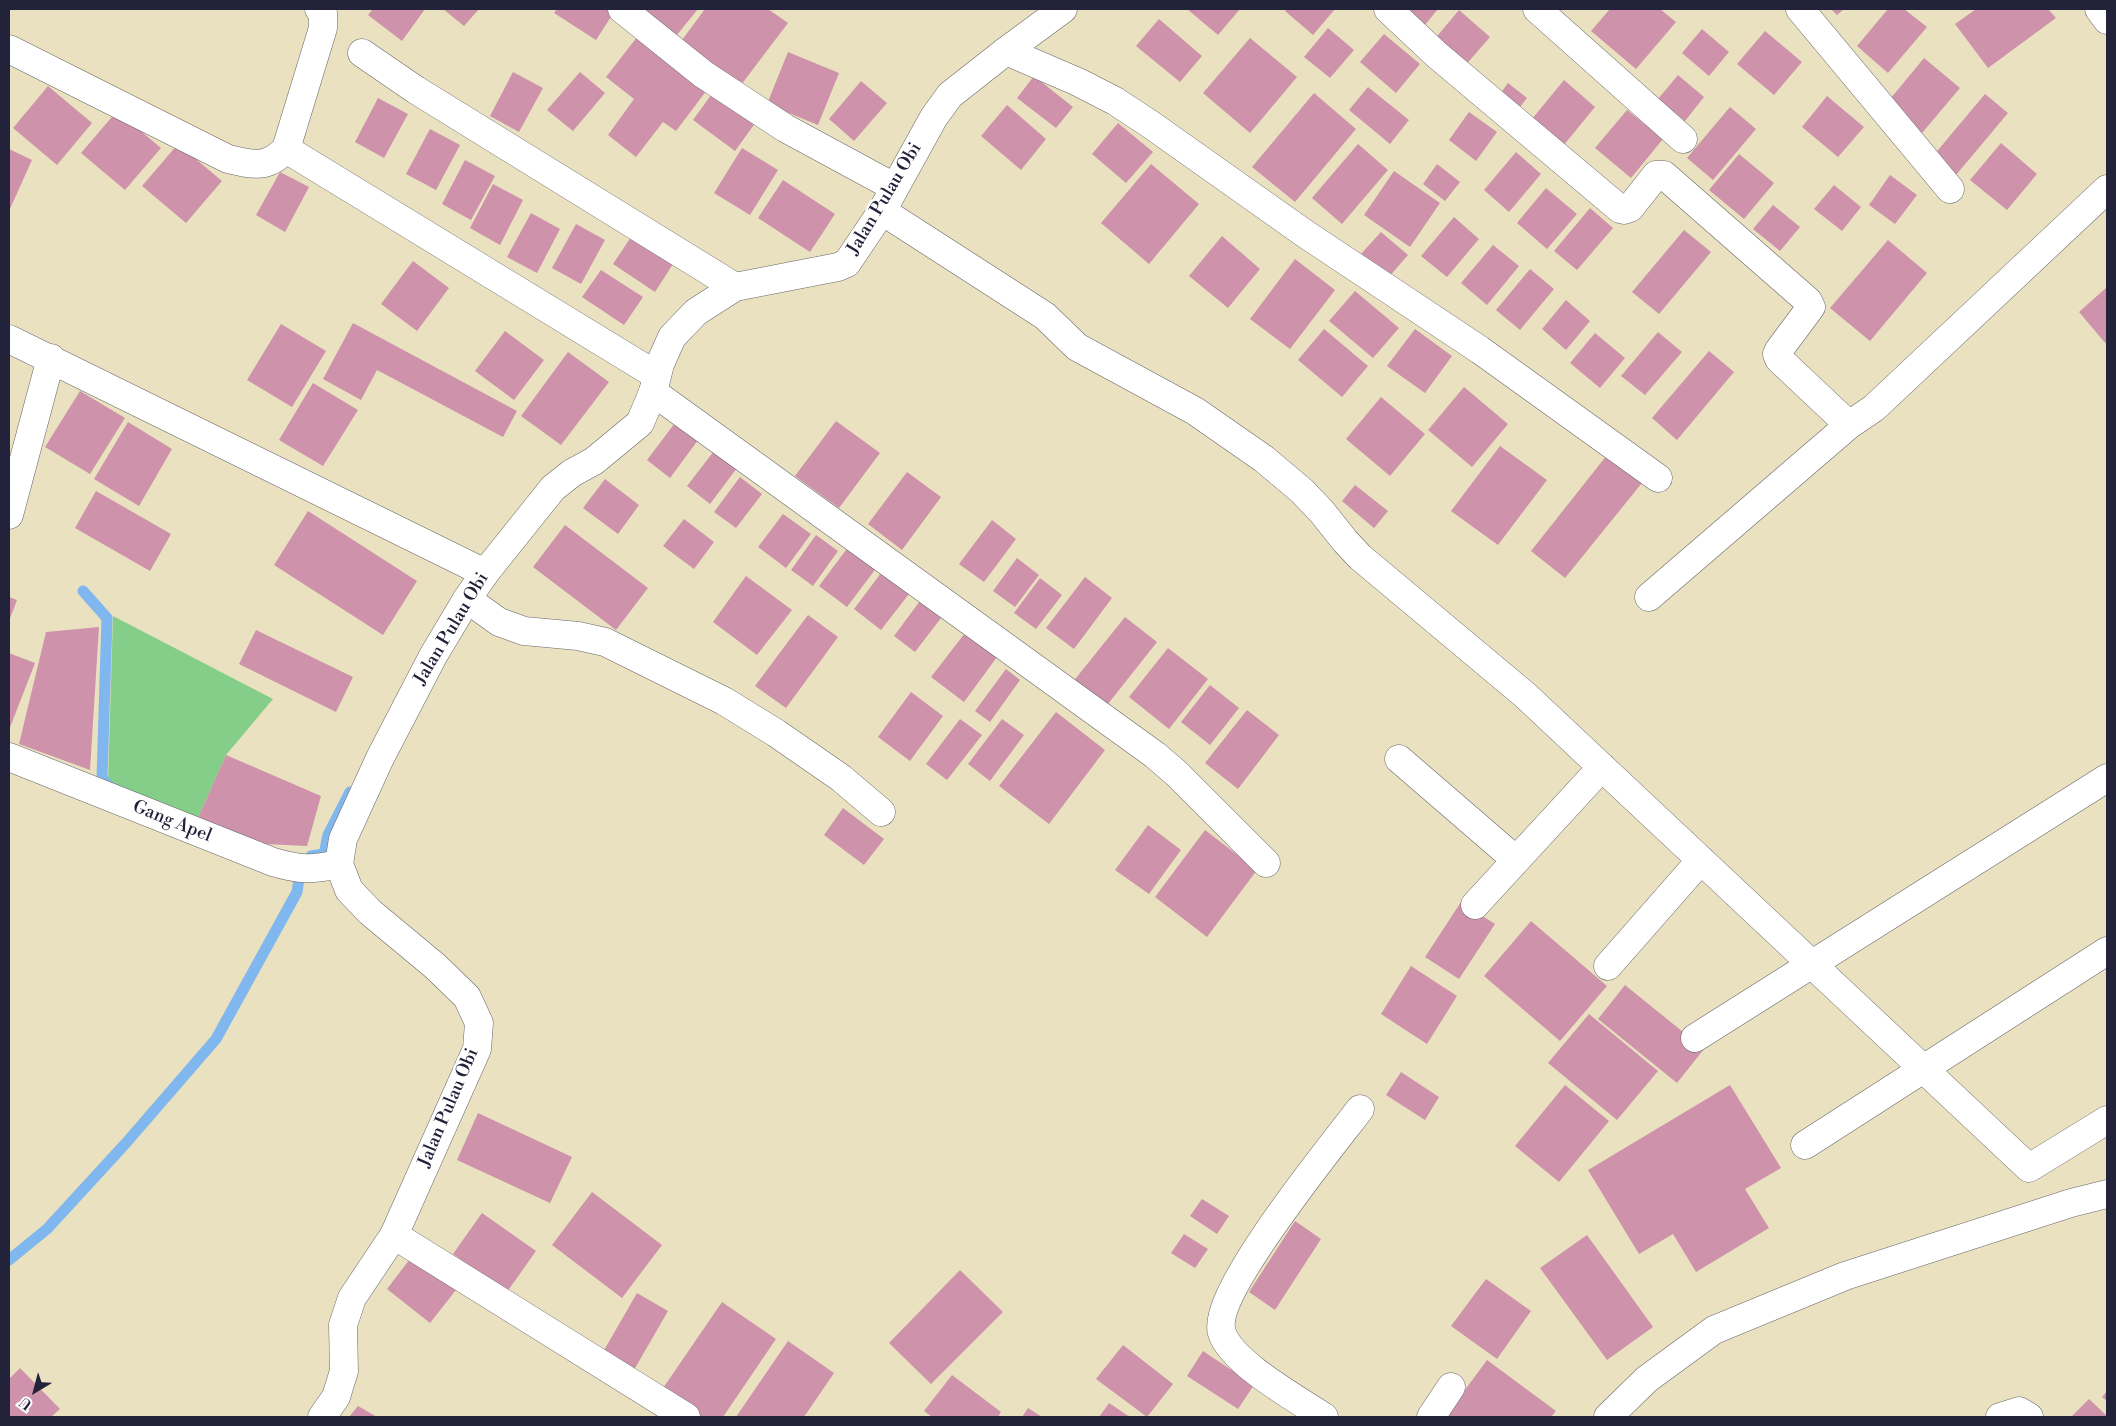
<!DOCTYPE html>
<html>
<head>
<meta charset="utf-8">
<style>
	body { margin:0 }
	#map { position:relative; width:2116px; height:1426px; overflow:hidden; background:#e9e1bf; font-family:"Libre Bodoni",serif }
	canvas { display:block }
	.frame { position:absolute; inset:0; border:10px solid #22223b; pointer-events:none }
	.north { position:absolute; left:10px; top:1366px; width:50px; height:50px; -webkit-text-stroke:4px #fff; paint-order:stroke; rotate:217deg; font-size:14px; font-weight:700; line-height:20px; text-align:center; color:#22223b }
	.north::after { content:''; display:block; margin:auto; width:18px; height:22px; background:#22223b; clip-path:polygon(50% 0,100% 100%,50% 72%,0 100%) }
</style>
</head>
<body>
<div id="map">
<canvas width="2116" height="1426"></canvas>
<div class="frame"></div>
<div class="north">U</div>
</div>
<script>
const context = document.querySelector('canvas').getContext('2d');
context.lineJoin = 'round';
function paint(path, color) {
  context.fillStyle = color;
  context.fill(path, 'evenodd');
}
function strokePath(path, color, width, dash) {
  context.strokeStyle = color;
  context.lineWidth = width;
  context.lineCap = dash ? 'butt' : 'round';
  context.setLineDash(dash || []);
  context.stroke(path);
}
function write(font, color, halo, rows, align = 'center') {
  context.font = font + ' "Libre Bodoni",serif';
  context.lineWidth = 5;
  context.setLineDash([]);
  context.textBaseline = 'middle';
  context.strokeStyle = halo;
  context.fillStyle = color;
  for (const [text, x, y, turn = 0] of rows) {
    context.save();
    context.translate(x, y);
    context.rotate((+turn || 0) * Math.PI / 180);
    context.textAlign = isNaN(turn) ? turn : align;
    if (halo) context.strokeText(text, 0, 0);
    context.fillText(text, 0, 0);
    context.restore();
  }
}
const green = new Path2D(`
	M113,616L273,699L226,755L197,820L108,783Z`);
const stream = new Path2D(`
	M83,591L107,618L102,778L108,786L115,789
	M311,856L324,854L328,835L350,792
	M9,1260L47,1229L126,1143L216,1039L297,892L301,866`);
const building = new Path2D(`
	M373,9H425L402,41L368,15Z
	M443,9H479L464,26Z
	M557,9H609L614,12L596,40L554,13Z
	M641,9H698L676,36Z
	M705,9H768L788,23L741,85L682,40Z
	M1187,9H1240L1218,35Z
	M1287,9H1335L1313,35L1285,11Z
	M1393,9H1438L1420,31Z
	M1610,9H1660L1676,22L1636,69L1591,31Z
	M1831,9H1844L1837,15Z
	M1888,9H1904L1927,27L1888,73L1857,46Z
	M1976,9H2048L2056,18L1988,68L1955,24Z
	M1459,10L1490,37L1464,67L1433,41Z
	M1159,19L1202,56L1180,82L1136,46Z
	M1328,28L1354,50L1330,78L1304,57Z
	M1702,29L1729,52L1709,76L1682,53Z
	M1765,31L1802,62L1774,95L1737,64Z
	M641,32L710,86L676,131L663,122L636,157L608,135L634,99L606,77Z
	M1384,34L1420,64L1396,93L1360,62Z
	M1250,38L1297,77L1250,133L1203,93Z
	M788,52L839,73L818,125L767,104Z
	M1924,58L1960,88L1922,133L1886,104Z
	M513,72L543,88L519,132L490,116Z
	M580,72L605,93L573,131L547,110Z
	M1678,75L1704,97L1685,121L1658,99Z
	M1034,76L1073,107L1056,128L1017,98Z
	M1564,80L1595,107L1563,146L1532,119Z
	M861,81L887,103L854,141L829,119Z
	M1508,83L1527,98L1516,112L1497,98Z
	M48,86L92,123L57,165L13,128Z
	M1368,87L1409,120L1390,144L1349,110Z
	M714,91L756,122L735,151L693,120Z
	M1314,93L1356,129L1295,202L1252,167Z
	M1985,94L2008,113L1956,175L1933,156Z
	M1827,96L1864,127L1838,157L1802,127Z
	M378,98L408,114L384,158L355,142Z
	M1007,105L1046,139L1021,170L981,136Z
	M1730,107L1756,129L1713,180L1687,158Z
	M1627,110L1663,139L1631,178L1595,148Z
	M117,111L161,148L125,190L81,153Z
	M1469,112L1497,132L1476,161L1449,140Z
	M1118,123L1153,152L1126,183L1092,154Z
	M430,129L460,145L436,190L406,174Z
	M2001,143L2037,174L2007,210L1970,180Z
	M178,144L222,181L186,223L142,186Z
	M1358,144L1388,170L1342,224L1312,198Z
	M742,148L778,170L750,215L714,193Z
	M9,149L32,160L9,211Z
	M1516,152L1541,174L1509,212L1484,190Z
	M1739,154L1774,183L1744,219L1709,190Z
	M465,160L495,176L471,220L442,204Z
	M1151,164L1199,204L1149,264L1101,223Z
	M1437,164L1460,182L1445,201L1423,184Z
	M1394,171L1440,203L1410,247L1364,215Z
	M280,172L309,187L285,232L256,215Z
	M1890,175L1917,195L1895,224L1869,205Z
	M783,180L835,214L810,252L758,218Z
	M493,184L523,200L500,245L470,228Z
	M1834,185L1861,207L1842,231L1814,209Z
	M1546,188L1577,214L1547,249L1517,223Z
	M1773,205L1800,227L1780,251L1753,229Z
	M1590,208L1613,228L1577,270L1554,251Z
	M531,213L560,229L537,273L507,257Z
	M1454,217L1479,239L1447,277L1421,256Z
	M576,224L605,240L581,284L552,268Z
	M1684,230L1711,252L1659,314L1632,292Z
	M1381,232L1408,255L1388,278L1360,255Z
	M1222,236L1260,269L1228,308L1189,276Z
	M631,237L673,264L655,292L613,264Z
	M1888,240L1927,273L1870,341L1830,308Z
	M1493,245L1519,266L1487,305L1461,283Z
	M1295,259L1335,290L1290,349L1250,319Z
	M413,261L449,288L417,331L381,304Z
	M1530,269L1554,289L1520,330L1496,310Z
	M601,270L643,297L624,325L582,297Z
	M2107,287V345L2079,312Z
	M1355,291L1399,328L1373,358L1329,321Z
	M1566,300L1590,321L1566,350L1542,329Z
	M353,323L517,411L503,437L377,370L361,400L323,379Z
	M281,324L326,351L292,407L247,380Z
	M1324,329L1368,366L1342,397L1298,360Z
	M1415,329L1452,356L1425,393L1387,366Z
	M505,331L544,360L514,400L475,371Z
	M1658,332L1682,352L1645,395L1621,376Z
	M1595,333L1625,358L1600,388L1570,363Z
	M1709,351L1734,372L1677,440L1652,418Z
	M568,352L609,382L561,445L521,416Z
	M313,383L358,410L323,466L279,440Z
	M1464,387L1508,424L1472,467L1428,430Z
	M80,391L125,418L90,474L45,447Z
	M1381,397L1425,434L1390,476L1346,439Z
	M681,415L704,432L670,478L647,460Z
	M836,421L880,453L839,508L795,476Z
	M128,422L172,449L139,506L94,479Z
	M1500,446L1547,480L1498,545L1451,511Z
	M1611,450L1646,478L1565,578L1531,551Z
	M714,451L737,468L710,504L687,486Z
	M907,472L941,497L902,550L868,524Z
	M740,477L762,494L736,528L714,512Z
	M605,479L639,505L618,534L583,508Z
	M1355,485L1388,511L1374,528L1342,501Z
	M96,491L171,534L150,571L75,528Z
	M308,511L417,581L383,635L274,565Z
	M783,514L811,534L786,568L758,547Z
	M684,519L714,542L694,569L663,546Z
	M992,520L1016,539L984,582L959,564Z
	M565,525L648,588L616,630L533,567Z
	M816,535L838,551L813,586L791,570Z
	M849,546L877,567L847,607L819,586Z
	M1017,558L1039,575L1015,607L993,591Z
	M884,569L912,590L881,630L854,609Z
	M746,576L792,610L757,655L713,622Z
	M1085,577L1112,598L1074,649L1046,628Z
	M1040,578L1062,595L1036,629L1014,613Z
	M9,597L17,600L9,621Z
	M920,601L941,618L915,652L894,636Z
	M808,615L838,637L786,708L755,686Z
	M1125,617L1157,642L1104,709L1072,683Z
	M99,627L90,770L19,744L46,632Z
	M256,630L353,677L336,712L239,664Z
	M965,633L997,657L964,702L931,677Z
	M1168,648L1208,679L1169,729L1129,697Z
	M9,653L35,663L9,730Z
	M1006,669L1020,680L990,722L975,711Z
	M1210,685L1239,708L1210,745L1181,722Z
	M911,692L943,716L910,761L878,737Z
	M1247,710L1279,735L1238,789L1205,763Z
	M1056,712L1105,750L1049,824L999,786Z
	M960,719L982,735L947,780L926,764Z
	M1002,719L1024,735L990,781L968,764Z
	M226,755L321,796L307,846L264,844L197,820Z
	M843,808L884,839L864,865L824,835Z
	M1148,825L1181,850L1149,894L1115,870Z
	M1205,830L1257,870L1207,937L1155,897Z
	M1461,902L1495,924L1459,979L1425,957Z
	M1531,921L1607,986L1560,1041L1484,976Z
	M1411,966L1457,996L1427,1044L1381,1014Z
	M1625,985L1704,1049L1677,1083L1598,1019Z
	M1589,1014L1658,1071L1617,1120L1548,1063Z
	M1401,1072L1439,1097L1425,1120L1386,1095Z
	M1565,1085L1609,1121L1559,1182L1515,1146Z
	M1730,1085L1781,1168L1745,1189L1769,1228L1696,1272L1673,1234L1639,1254L1588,1170Z
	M478,1113L572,1157L550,1203L457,1160Z
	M592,1192L662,1245L622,1298L552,1245Z
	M1202,1199L1229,1216L1217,1234L1190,1216Z
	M482,1213L536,1251L507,1292L453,1254Z
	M1295,1221L1321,1239L1275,1310L1249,1292Z
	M1184,1234L1208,1249L1195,1268L1171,1253Z
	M1587,1235L1653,1327L1607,1360L1540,1268Z
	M413,1255L456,1290L430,1323L387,1289Z
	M960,1270L1003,1312L931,1384L889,1343Z
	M1486,1279L1531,1311L1497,1359L1451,1326Z
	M637,1293L668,1311L634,1370L603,1352Z
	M722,1302L776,1339L723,1417H700L661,1391Z
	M788,1341L834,1373L804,1417H736Z
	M1123,1345L1173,1384L1147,1417L1096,1379Z
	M1203,1351L1254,1385L1238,1409L1187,1376Z
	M1487,1360L1556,1411L1551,1417H1445Z
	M20,1368L60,1409L51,1417H9V1379Z
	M952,1375L1001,1412L998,1417H932L924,1411Z
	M2107,1391V1401L2102,1397Z
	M2089,1399L2107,1416V1417H2071Z
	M1109,1403L1130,1417H1099Z
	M358,1406L377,1417H349Z
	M1028,1408L1042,1417H1022Z`);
const minor = new Path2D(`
	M622,9L703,74L785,128L894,187
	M1388,9L1437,55L1620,209L1624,210L1630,208L1656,175H1664L1808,301L1811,307L1779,350L1777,354L1779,359L1849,425
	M1537,9L1683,139
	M1800,9L1950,189
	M2099,9L2107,20
	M9,49L228,159C253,165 267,169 286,149L323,28V13L319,9
	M1006,51L1078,82L1115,101L1150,124L1304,233L1480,350L1658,478
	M362,53L416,90L735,287
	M286,149L656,375
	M882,211L1045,316L1077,347L1195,411L1264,459L1302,491L1322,512L1345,541L1360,557L1525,695L2029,1168L2107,1120
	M9,339L485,573
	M653,392L1155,755L1176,773L1266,863
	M9,515L51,358
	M1649,597L1849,425L1874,408L2107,189
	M467,599L499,622L524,631L578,636L605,642L724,701L776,733L841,778L881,812
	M9,757L273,862C300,870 311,870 339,864
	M1399,759L1516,860
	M1475,905L1602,767
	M1608,966L1701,860
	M1695,1038L2107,778
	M1805,1145L2107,951
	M394,1235L686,1417
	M1324,1417C1297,1399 1232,1363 1222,1333C1209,1295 1333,1145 1360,1109
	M1431,1417L1451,1387
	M1608,1417L1647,1379L1714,1330L1845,1276L2071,1203L2107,1194
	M2000,1417L2019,1411L2029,1417`);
const tertiary = new Path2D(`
	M322,1417L336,1397L344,1371L343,1325L352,1298L394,1235L477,1049L479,1023L467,997L435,966L370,912L349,890L339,864L343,839L380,758L433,656L467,599L485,573L553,488L572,473L594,461L640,423L653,392L660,364L672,337L696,312L735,287L838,267L847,263L882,211L934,117L950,95L1006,51L1063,9`);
const streetNames = [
	["Jalan Pulau Obi",885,199,-59],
	["Jalan Pulau Obi",452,629,-59],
	["Gang Apel",172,822,22],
	["Jalan Pulau Obi",449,1108,-67]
];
paint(green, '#84ce8a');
strokePath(stream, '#80b7ef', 11);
paint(building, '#ce93ab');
strokePath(minor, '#686569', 29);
strokePath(tertiary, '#686569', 29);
strokePath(minor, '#fff', 28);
strokePath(tertiary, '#fff', 28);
write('18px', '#22223b', '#fff', streetNames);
</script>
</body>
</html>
